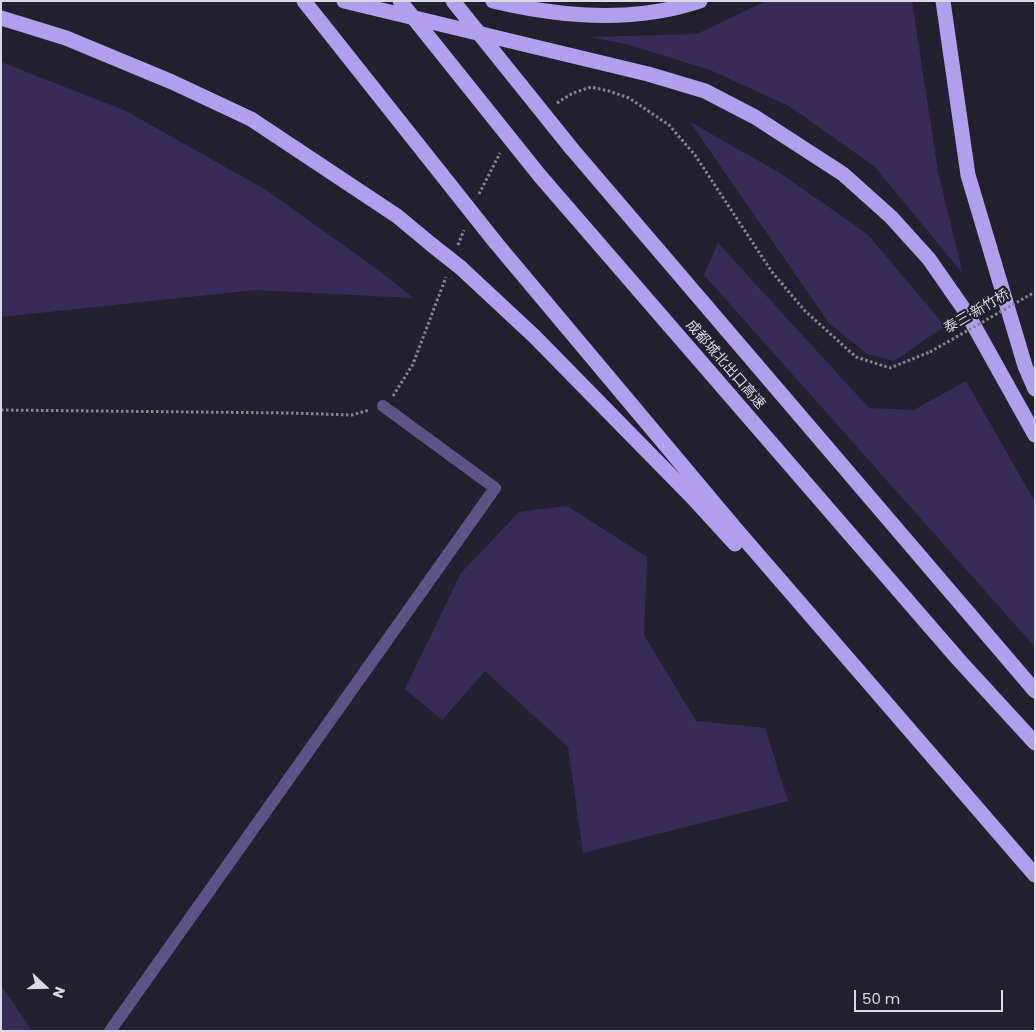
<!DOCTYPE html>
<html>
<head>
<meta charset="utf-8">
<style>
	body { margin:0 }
	#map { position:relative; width:1036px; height:1032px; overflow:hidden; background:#23202e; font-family:Poppins,sans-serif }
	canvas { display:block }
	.frame { position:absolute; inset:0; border:2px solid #dbd9e3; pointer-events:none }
	.north { position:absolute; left:20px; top:962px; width:50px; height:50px; -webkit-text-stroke:4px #23202e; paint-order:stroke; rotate:111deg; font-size:14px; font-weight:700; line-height:20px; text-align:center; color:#dbd9e3 }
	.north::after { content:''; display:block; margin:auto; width:18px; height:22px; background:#dbd9e3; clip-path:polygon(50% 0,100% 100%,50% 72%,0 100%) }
	.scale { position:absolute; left:854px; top:990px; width:149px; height:22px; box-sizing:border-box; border:2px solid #dbd9e3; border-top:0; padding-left:6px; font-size:15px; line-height:18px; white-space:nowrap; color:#dbd9e3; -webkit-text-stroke:4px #23202e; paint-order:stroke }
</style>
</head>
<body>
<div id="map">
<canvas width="1036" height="1032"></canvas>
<div class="frame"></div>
<div class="north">N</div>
<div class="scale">50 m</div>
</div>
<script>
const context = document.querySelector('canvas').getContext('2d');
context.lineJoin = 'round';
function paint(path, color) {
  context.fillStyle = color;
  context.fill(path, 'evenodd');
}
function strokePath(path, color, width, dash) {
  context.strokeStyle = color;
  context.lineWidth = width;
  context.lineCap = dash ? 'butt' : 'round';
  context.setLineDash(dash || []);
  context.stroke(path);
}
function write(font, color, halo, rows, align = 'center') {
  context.font = font + ' Poppins,"Noto Sans SC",sans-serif';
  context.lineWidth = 4.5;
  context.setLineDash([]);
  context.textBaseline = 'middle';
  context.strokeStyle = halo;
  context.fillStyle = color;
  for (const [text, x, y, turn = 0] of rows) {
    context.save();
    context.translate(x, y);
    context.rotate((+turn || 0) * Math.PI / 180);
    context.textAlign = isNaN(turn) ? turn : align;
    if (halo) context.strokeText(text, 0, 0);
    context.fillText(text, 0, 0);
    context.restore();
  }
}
const green = new Path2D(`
	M766,1H912L938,172L963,274L875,167L789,106L710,70L630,45L590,37L697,34Z
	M1,62L126,111L266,190L377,269L413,298L255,290L1,317Z
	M690,122L780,173L867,234L945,326L894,361L867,354L829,323Z
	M718,243L869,408L914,410L966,381L1035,502V647L704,275Z
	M567,506L647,557L644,635L696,721L765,728L788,801L583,853L568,747L485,671L442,720L405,689L461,573L519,512Z
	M1,985L32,1031H1Z`);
const path = new Path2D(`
	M557,103L573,93L591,87L609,91L629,98L669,125L695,155L772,272L805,311L856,357L890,368L930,352
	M479,194L500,153
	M458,245L464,230
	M393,396L413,364L446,277
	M1,410L292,413L352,415L369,410`);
const street = new Path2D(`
	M110,1031L495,488L383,406`);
const highway = new Path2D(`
	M344,1L648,74L705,91L755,117L843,174L891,217L929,259L968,315L1035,435
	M493,1C560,17 635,23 700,1
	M943,1L968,175L1025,366L1035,389
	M1,18L66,38L172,82L251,119L397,216L432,245
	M572,149L1035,691
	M540,176L958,659L1035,743
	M496,243L735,528L1035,875
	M461,268L534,336L692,497L735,544`);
const pathBridge = new Path2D(`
	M930,352L1035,292`);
const highwayBridge = new Path2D(`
	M304,1L496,243
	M400,1L540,176
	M453,1L572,149
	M432,245L461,268`);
const streetNames = [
	["泰三·新竹桥",977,312,-30],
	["成都城北出口高速",725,365,49]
];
paint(green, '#382b58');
strokePath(path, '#878591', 3, [2.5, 2.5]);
strokePath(street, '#5f5287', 12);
strokePath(highway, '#b19eec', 15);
strokePath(pathBridge, '#878591', 3, [2.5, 2.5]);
strokePath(highwayBridge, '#b19eec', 15);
write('14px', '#dbd9e3', '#23202e', streetNames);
</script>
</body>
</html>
